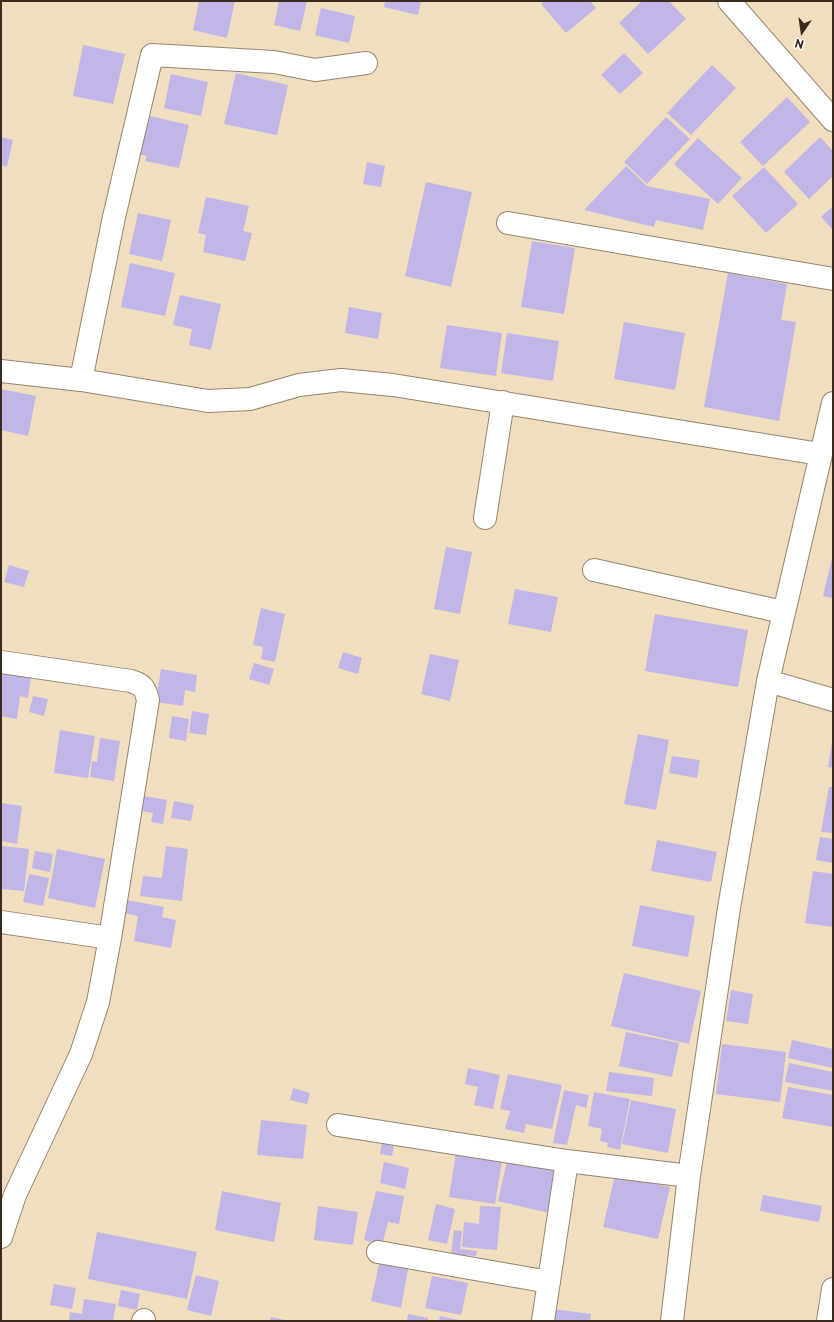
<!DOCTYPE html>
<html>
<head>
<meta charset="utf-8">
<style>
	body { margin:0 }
	#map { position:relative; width:834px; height:1322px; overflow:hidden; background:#f0debf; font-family:"Playpen Sans",sans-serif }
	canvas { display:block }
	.frame { position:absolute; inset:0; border:2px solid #3b2a1e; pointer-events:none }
	.north { position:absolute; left:782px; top:12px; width:40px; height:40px; -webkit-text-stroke:3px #fdfcf7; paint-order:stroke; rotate:193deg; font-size:11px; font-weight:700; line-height:16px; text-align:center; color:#3b2a1e }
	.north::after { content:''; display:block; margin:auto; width:14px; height:18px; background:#3b2a1e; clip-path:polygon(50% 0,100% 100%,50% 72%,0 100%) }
</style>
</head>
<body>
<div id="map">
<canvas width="834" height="1322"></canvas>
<div class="frame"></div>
<div class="north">N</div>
</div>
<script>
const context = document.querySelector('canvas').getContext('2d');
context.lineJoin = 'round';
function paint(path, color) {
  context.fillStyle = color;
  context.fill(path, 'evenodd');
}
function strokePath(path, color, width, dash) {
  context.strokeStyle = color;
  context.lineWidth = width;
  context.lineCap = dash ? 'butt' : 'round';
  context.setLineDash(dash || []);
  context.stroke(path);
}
const building = new Path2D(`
	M199,1H235L227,38L193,30Z
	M279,1H307L300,31L274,25Z
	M385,1H421L418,15L384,7Z
	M545,1H590L596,8L566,33L541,4Z
	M642,1H669L686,19L648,54L619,23Z
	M321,8L355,16L349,43L315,35Z
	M83,45L125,54L113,104L73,96Z
	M624,53L643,73L620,94L601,75Z
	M712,65L736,88L691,135L667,113Z
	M236,73L288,85L277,135L224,124Z
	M171,74L208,82L201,116L164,108Z
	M787,97L810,122L763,166L740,142Z
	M141,114L189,125L179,168L145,161L147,156L132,153Z
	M666,117L690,139L647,184L624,162Z
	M1,137L13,140L7,167L1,165Z
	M820,137L833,151V176L809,199L784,172Z
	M698,138L742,178L718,204L674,164Z
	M367,162L385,166L381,187L363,184Z
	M626,166L647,186L710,199L703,230L656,220L654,227L584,210Z
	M764,167L798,204L766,233L732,196Z
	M426,182L472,192L451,287L405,276Z
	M206,197L249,206L243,231L252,233L245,261L203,252L206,235L198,233Z
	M833,206V230L821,217Z
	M138,213L171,220L162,261L129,254Z
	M532,241L575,248L564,314L521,307Z
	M130,263L175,273L165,316L121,307Z
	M728,273L787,284L781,320L796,322L779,421L704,407Z
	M180,295L221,304L211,350L189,345L192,329L173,325Z
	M349,307L382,313L378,339L345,333Z
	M624,322L685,333L675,390L614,379Z
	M447,325L502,333L496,376L440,368Z
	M507,333L559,341L553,381L501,373Z
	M1,389L36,396L28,436L1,430Z
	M446,547L472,552L460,614L434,609Z
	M832,558H833V598L823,596Z
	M9,565L29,571L24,587L4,582Z
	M515,589L558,597L551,632L508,624Z
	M261,608L285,614L275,662L261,659L263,647L253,645Z
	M655,614L748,630L738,687L645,671Z
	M343,652L362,658L358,674L338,668Z
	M430,654L459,660L450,701L421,694Z
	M254,663L274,669L269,685L249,679Z
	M1,665L32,670L28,698L20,696L17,719L1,716Z
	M161,669L197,675L195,692L185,690L183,706L156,702Z
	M33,696L48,699L44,716L29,712Z
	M192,711L209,714L206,735L189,733Z
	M172,716L189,719L186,741L169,738Z
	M60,730L95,736L88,778L54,773Z
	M638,734L669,740L656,810L624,804Z
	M100,738L120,741L114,781L90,777L92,761L97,762Z
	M832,742H833V768L828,767Z
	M672,756L700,760L697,778L669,773Z
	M829,787H833V833L821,832Z
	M144,796L167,800L163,824L151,822L153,813L141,811Z
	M174,801L194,805L191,821L171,818Z
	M1,803L22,806L17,844L1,841Z
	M820,837L833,839V863L816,860Z
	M657,840L717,852L711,882L651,871Z
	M1,846L29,849L24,891L1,889Z
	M166,846L188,849L182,901L140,896L143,876L162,878Z
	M57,849L105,859L95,908L48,898Z
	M35,851L53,854L50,872L32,868Z
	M813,871L833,874V927L805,923Z
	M29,874L49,878L43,906L23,902Z
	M127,900L164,907L162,917L176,920L171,948L134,941L138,916L124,913Z
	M640,905L695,916L688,957L632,946Z
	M624,973L701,991L689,1044L611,1026Z
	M731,990L753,994L748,1024L726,1021Z
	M626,1032L679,1043L672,1077L619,1066Z
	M792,1040L833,1049V1068L788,1058Z
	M722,1044L786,1052L780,1102L716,1094Z
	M789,1063L833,1072V1091L785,1082Z
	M468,1068L500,1075L493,1109L474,1105L478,1087L465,1084Z
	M609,1072L654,1078L652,1096L606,1091Z
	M508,1074L562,1085L552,1129L526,1124L524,1133L505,1129L510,1111L500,1109Z
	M788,1087L833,1095V1127L782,1118Z
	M293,1088L310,1093L307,1104L290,1100Z
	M564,1090L589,1095L586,1108L576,1105L567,1145L553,1143Z
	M594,1092L630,1099L620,1150L607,1147L608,1143L600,1141L602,1129L588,1126Z
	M631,1100L676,1109L668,1153L622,1144Z
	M261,1120L307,1125L303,1159L257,1155Z
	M383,1137L395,1140L392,1156L380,1154Z
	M456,1153L502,1161L495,1204L449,1197Z
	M508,1157L559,1168L549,1213L498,1201Z
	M384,1162L409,1168L405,1189L380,1183Z
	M615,1175L670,1187L658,1239L603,1227Z
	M222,1191L281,1203L274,1242L215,1230Z
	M376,1191L404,1196L399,1224L388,1222L382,1245L364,1240Z
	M763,1195L822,1206L819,1222L760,1211Z
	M436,1204L455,1209L447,1244L428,1240Z
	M318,1206L358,1212L353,1245L314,1240Z
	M480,1206L501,1207L497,1250L462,1247L464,1222L479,1224Z
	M454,1230L462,1231L460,1249L477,1251L476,1256L451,1254Z
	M97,1232L197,1252L187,1299L88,1279Z
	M379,1264L408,1269L401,1308L371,1301Z
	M196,1275L219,1281L211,1316L187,1310Z
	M432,1276L468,1283L461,1315L425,1308Z
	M54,1284L76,1288L72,1309L50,1305Z
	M121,1290L140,1294L137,1310L118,1306Z
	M84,1299L116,1304L113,1321H69L70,1312L82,1314Z
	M553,1309L591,1314L590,1321H552Z
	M408,1314L428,1318V1321H407Z
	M440,1316L459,1320V1321H439Z
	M271,1317L285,1320V1321H270Z`);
const minor = new Path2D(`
	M729,1L833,120
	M508,223L833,279
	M1,371L81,380L208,401L250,399L299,385L341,380L393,385L820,454
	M81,380L114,217L152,55L274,62L315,70L366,63
	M485,518L503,402
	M594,570L783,612
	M1,662L131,681C143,685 145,688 148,700L110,938L98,1002L81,1054L15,1195L1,1237
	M768,681L833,700
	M1,922L110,938
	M338,1125L567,1161L689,1176L729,908L768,681L833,403
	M378,1252L549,1282
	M143,1321L144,1320
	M543,1321L567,1161
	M672,1321L689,1176
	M828,1321L833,1289`);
paint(building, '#c1b6e7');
strokePath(minor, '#96846e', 24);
strokePath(minor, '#fff', 22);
</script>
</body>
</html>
